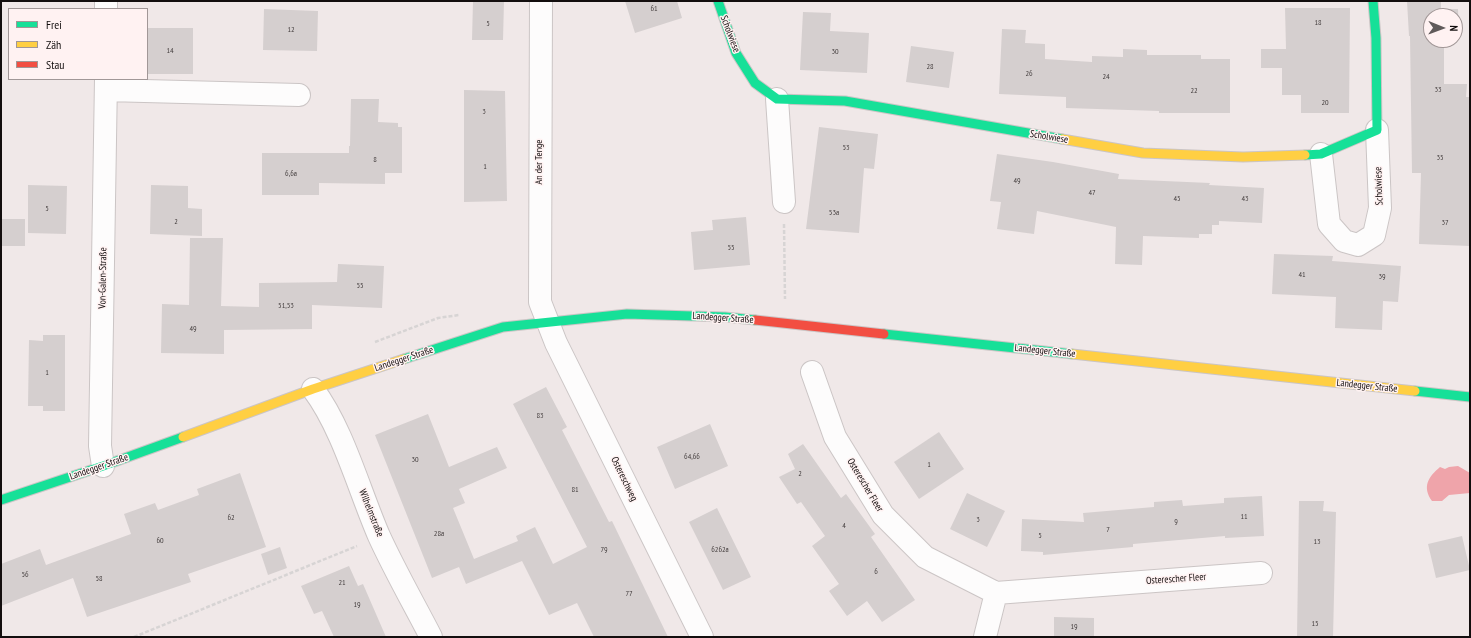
<!DOCTYPE html>
<html>
<head>
<meta charset="utf-8">
<style>
	body { margin:0 }
	#map { position:relative; width:1471px; height:638px; overflow:hidden; background:#f0e8e8; font-family:"PT Sans Narrow",sans-serif }
	canvas { display:block }
	.frame { position:absolute; inset:0; border:2px solid #130e0e; pointer-events:none }
	.legend { position:absolute; left:8px; top:8px; width:140px; height:72px; box-sizing:border-box; background:#fff2f2; border:1px solid #a19797; margin:0; padding:5px 7px; list-style:none; font-size:12px; color:#130e0e }
	.legend li { display:flex; align-items:center; gap:8px; height:20px }
	.legend b { width:20px; border:1px solid #a19797 }
	.north { position:absolute; left:1423px; top:8px; width:40px; height:40px; box-sizing:border-box; background:#fff2f2; border:1px solid #a19797; border-radius:50%; rotate:91deg; font-size:11px; font-weight:700; line-height:16px; text-align:center; color:#130e0e }
	.north::after { content:''; display:block; margin:auto; width:14px; height:18px; background:#605a5a; clip-path:polygon(50% 0,100% 100%,50% 72%,0 100%) }
</style>
</head>
<body>
<div id="map">
<canvas width="1471" height="638"></canvas>
<div class="frame"></div>
<ul class="legend">
<li><b style="height:5px;background:#16e098"></b>Frei</li>
<li><b style="height:5px;background:#ffcf43"></b>Zäh</li>
<li><b style="height:5px;background:#f24e42"></b>Stau</li>
</ul>
<div class="north">N</div>
</div>
<script>
const context = document.querySelector('canvas').getContext('2d');
context.lineJoin = 'round';
function paint(path, color) {
  context.fillStyle = color;
  context.fill(path, 'evenodd');
}
function strokePath(path, color, width, dash) {
  context.strokeStyle = color;
  context.lineWidth = width;
  context.lineCap = dash ? 'butt' : 'round';
  context.setLineDash(dash || []);
  context.stroke(path);
}
function write(font, color, halo, rows, align = 'center') {
  context.font = font + ' "PT Sans Narrow",sans-serif';
  context.lineWidth = 3;
  context.setLineDash([]);
  context.textBaseline = 'middle';
  context.strokeStyle = halo;
  context.fillStyle = color;
  for (const [text, x, y, turn = 0] of rows) {
    context.save();
    context.translate(x, y);
    context.rotate((+turn || 0) * Math.PI / 180);
    context.textAlign = isNaN(turn) ? turn : align;
    if (halo) context.strokeText(text, 0, 0);
    context.fillText(text, 0, 0);
    context.restore();
  }
}
const water = new Path2D(`
	M1458,466L1470,473V493L1449,495L1442,501H1432C1422,487 1428,477 1440,467L1445,469L1449,467Z`);
const building = new Path2D(`
	M473,1H504L503,40H472Z
	M625,1H677L682,18L635,33Z
	M1407,1H1441V9H1458L1459,35H1455V16H1431V40H1444V84H1467L1466,97H1470V246L1419,244L1421,173H1412L1410,36H1409Z
	M1285,8H1350L1349,113H1301V95H1282V68H1261V49H1286Z
	M264,9L318,11L317,51L263,50Z
	M803,12L831,13L830,31L869,33L867,73L800,70Z
	M147,28H193V74H147Z
	M1002,29L1026,30L1025,43L1045,44V59L1092,62V56L1123,57V49L1147,50V55H1201V59H1230V113H1159V111L1066,108V97L999,94Z
	M911,46L954,52L949,88L906,82Z
	M464,90L505,91L507,201L464,202Z
	M351,99H379L378,122L398,123V127H402V173H385V184L319,183V195H262V153H349V146H350Z
	M819,127L878,134L874,169L864,168L859,233L806,229Z
	M997,154L1053,162L1119,174L1118,179L1210,183L1209,185L1264,188L1262,223L1219,221V225H1212V234H1199V238L1143,236L1142,265L1115,264L1116,227L1037,211L1034,234L997,229L1001,202L990,201Z
	M28,185L67,186L66,234L28,233Z
	M151,185L188,186V208L202,209V236L150,234Z
	M746,217L750,265L694,270L691,232L713,230L712,220Z
	M1,219H25V246H1Z
	M190,238H223L221,306L259,307V283L337,282L338,264L384,266L382,308L312,305V329L224,330V354L161,353L162,304L189,305Z
	M1274,254L1333,256L1332,261L1401,266L1398,302L1383,301L1382,330L1335,328L1336,297L1272,294Z
	M43,335H65V411H43V406H28L29,340L43,341Z
	M546,387L567,427L562,430L609,522L612,521L668,637H594L577,603L549,615L522,561L466,584L459,567L432,578L375,435L428,414L449,467L497,447L507,468L459,489L465,503L453,508L474,559L518,541L516,536L535,527L553,564L587,547L513,404Z
	M710,424L728,466L675,489L657,447Z
	M939,432L964,469L919,499L894,462Z
	M803,444L841,498L846,494L875,534L871,537L915,600L882,622L867,601L847,616L829,591L839,584L812,546L825,536L801,502L797,504L779,477L795,469L788,454Z
	M240,473L266,547L188,574L191,582L87,617L73,578L1,606V564L40,549L46,565L131,534L124,514L155,503L158,510L199,495L197,489Z
	M967,493L1005,511L987,547L950,529Z
	M1262,496L1264,536L1225,538V536L1133,544V547L1043,555V552L1021,551L1022,519L1084,522L1083,513L1154,507V502L1182,500L1183,506L1224,503V498Z
	M1299,501H1324L1323,511L1336,512L1333,637H1297Z
	M717,508L751,577L723,590L689,522Z
	M1462,536L1470,570L1436,578L1428,544Z
	M280,547L287,568L268,575L261,554Z
	M349,566L358,586L363,584L386,637H334L322,611L314,614L301,586Z
	M1054,617L1094,618V637H1054Z`);
const path = new Path2D(`
	M784,224L785,299
	M375,342L438,318L459,315
	M134,637L357,546`);
const street = new Path2D(`
	M541,1L540,302L556,343L702,637
	M106,9V1
	M106,90L299,95
	M777,99L784,202
	M1321,154L1329,224L1344,241L1358,245L1374,235L1380,208L1377,130
	M812,372L835,437L883,515L925,557L996,593L1261,573
	M313,389C343,429 359,490 379,536C395,571 414,604 431,637
	M103,466L100,446L106,79
	M985,637L996,593`);
const fast = new Path2D(`
	M718,1L736,53L755,83L777,99L845,101L1062,139
	M1305,155L1321,154L1377,130L1376,38L1373,1
	M884,334L1072,354
	M404,359L503,327L627,314L725,317L755,320
	M1415,391L1470,397
	M1,500L103,466L183,437`);
const slow = new Path2D(`
	M1062,139L1143,153L1243,157L1305,155
	M1072,354L1415,391
	M183,437L313,389L404,359`);
const jam = new Path2D(`
	M755,320L884,334`);
const numberNames = [
	["61",654,9],
	["18",1318,23],
	["5",488,24],
	["12",291,30],
	["14",170,51],
	["30",835,52],
	["28",930,67],
	["26",1029,74],
	["24",1106,77],
	["33",1438,90],
	["22",1194,91],
	["20",1325,103],
	["3",484,112],
	["53",846,148],
	["35",1440,158],
	["8",375,160],
	["1",485,167],
	["6,6a",291,174],
	["49",1017,181],
	["47",1092,193],
	["45",1177,199],
	["43",1245,199],
	["5",47,209],
	["53a",834,213],
	["2",176,222],
	["37",1445,223],
	["55",731,248],
	["41",1302,275],
	["39",1382,277],
	["55",360,286],
	["51,53",286,306],
	["49",193,329],
	["1",47,373],
	["83",540,416],
	["64,66",692,457],
	["30",415,460],
	["1",929,465],
	["2",800,474],
	["81",575,490],
	["11",1244,517],
	["62",231,518],
	["3",978,520],
	["9",1176,522],
	["4",844,526],
	["7",1108,530],
	["28a",439,534],
	["5",1040,536],
	["60",160,541],
	["13",1317,542],
	["79",604,550],
	["6262a",720,550],
	["6",876,572],
	["56",25,575],
	["58",99,579],
	["21",342,583],
	["77",629,594],
	["19",357,605],
	["15",1315,624],
	["19",1074,627]
];
const streetNames = [
	["Scholwiese",730,34,69],
	["Scholwiese",1049,137,9],
	["An der Tenge",539,162,-90],
	["Scholwiese",1379,186,-92],
	["Von-Galen-Straße",103,278,-89],
	["Landegger Straße",723,318,4],
	["Landegger Straße",1045,351,6],
	["Landegger Straße",404,359,-18],
	["Landegger Straße",1367,386,6],
	["Landegger Straße",99,467,-19],
	["Ostereschweg",624,479,64],
	["Osterescher Fleer",865,485,59],
	["Wilhelmstraße",371,513,68],
	["Osterescher Fleer",1176,579,-4]
];
paint(water, '#efa4aa');
paint(building, '#d5cfcf');
strokePath(street, '#cbc5c5', 24);
strokePath(fast, '#cbc5c5', 11);
strokePath(slow, '#cbc5c5', 11);
strokePath(jam, '#cbc5c5', 11);
strokePath(path, '#d7d4d4', 2.5, [4, 2]);
strokePath(street, '#fdfcfc', 22);
strokePath(fast, '#16e098', 9);
strokePath(slow, '#ffcf43', 9);
strokePath(jam, '#f24e42', 9);
write('8px', '#443e3e', null, numberNames);
write('10px', '#130e0e', '#fff2f2', streetNames);
</script>
</body>
</html>
